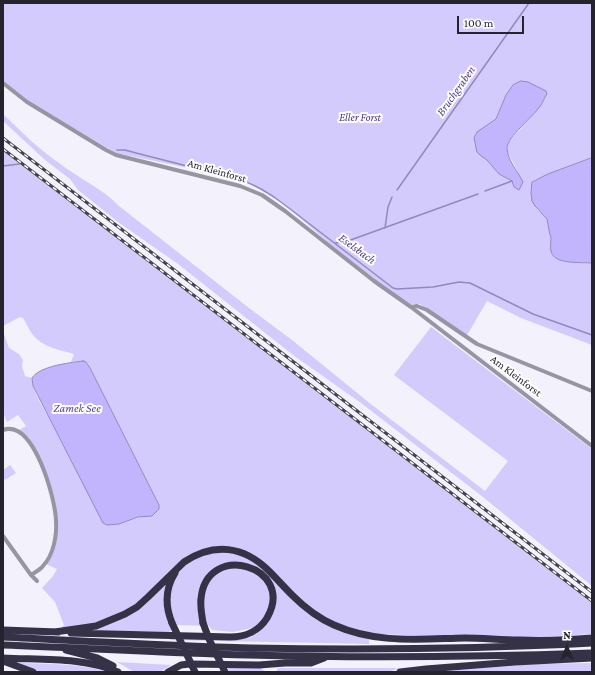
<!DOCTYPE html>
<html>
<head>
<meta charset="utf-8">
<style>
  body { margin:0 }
  #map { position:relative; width:595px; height:675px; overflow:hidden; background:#f2f1fc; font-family:"Crimson Pro",serif }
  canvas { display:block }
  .frame { position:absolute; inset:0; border:4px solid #25232d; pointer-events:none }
  .north { position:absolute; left:547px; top:627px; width:40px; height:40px; -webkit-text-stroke:3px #fff; paint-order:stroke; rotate:0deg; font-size:11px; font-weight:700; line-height:16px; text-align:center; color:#25232d }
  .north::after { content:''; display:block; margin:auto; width:14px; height:18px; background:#25232d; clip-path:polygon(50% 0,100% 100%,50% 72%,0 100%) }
  .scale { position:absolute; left:457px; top:16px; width:67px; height:18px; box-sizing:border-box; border:2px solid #25232d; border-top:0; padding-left:5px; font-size:12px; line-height:14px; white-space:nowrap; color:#25232d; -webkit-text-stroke:3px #fff; paint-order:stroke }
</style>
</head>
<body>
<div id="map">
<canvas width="595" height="675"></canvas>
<div class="frame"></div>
<div class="north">N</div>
<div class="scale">100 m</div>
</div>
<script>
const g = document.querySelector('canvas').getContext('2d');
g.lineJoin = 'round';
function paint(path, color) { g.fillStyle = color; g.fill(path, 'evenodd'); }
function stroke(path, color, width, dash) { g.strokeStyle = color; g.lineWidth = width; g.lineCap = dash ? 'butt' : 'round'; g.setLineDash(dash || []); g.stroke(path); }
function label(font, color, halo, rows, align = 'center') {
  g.font = font + ' "Crimson Pro",serif'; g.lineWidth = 4; g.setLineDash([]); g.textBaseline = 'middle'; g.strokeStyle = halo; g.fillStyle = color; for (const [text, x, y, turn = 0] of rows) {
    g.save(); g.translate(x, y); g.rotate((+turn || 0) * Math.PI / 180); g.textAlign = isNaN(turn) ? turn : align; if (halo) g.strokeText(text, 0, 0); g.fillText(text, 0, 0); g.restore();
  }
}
const green = new Path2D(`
  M3 3H592V158L574 164 568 168 534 180C529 188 531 200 536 208 539 212 545 215 547 219 550 224 549 230 550 235H551C551 240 550 247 551 251 552 265 582 262 592 263V345L521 318 487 301 466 337 420 304H409L375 280 331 245 281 201 266 193 252 183 236 178 116 153 22 98 3 82ZM513 85 547 94 541 105 508 143 507 151 518 172 512 181C491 173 484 153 475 134L496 119 506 95Z
  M3 114C21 131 38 149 59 163 78 178 102 188 119 206L249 308 292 340 372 405 485 491 508 461 394 375 431 327 592 449V586L483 497 361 403 293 355 178 264 118 222 78 190 70 179 45 160 3 121Z
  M3 151 592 603V634L520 638 369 634V644L170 640V638L237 640 252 637V628L233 632 212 630 209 626 178 625 169 632 90 630 61 628 64 625 55 602 42 588 53 576 57 569 46 564 57 533 47 477 26 438 19 430 26 426 18 415 7 422 3 413V331L9 348 19 354 23 360 22 366 25 376 32 378C31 389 44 409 50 420 68 455 87 490 107 525L119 524 144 516H152L159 505 88 364 84 361 71 362 74 354C60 350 42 347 33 335 29 330 26 323 23 318L20 317 3 326Z
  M10 465 16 473 5 480 3 477V470Z
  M117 662 171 665 160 672H134Z
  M18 663C48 664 78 663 107 672H39Z
  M592 663V672H433L535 664Z
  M228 667 261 668 265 672H229Z
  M278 668H398L390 672H276Z`);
const water = new Path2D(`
  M521 81 528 82 546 91 547 94C544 98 543 102 541 105 534 116 507 137 507 148 507 159 518 172 523 182L519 190 514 187 512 181 499 174 487 160 480 155 477 152 474 138 477 132 496 119 506 95 513 85Z
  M592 158V263C582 262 553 265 551 251 550 248 551 240 551 236L550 235 547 219 535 206 532 201 531 193 532 182 548 174Z
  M83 361 86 362 90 368 159 505V509L152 516 138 517 119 524 107 525 103 523 33 386 32 378C40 366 68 363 83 361Z`);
const stream = new Path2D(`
  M117 150H125L136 153 242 180C257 186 269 193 281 202L393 288 397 289 433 287 459 282 470 283 533 314 592 335
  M3 166 19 164
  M397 190 529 3
  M485 191 512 181
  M385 228 388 207 392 197
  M335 243 345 242 478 194`);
const minor = new Path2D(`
  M3 83 27 102 106 150 116 155 240 186 262 195 285 211 374 281 411 307 592 446
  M411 307 417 306 427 310 477 344 592 391
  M3 430C34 419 55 498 56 520 57 535 54 554 43 566 40 570 35 572 31 575
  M3 536 31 575 37 581`);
const motorway = new Path2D(`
  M172 623C165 606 165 589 175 573
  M3 630 58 632
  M55 632 96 626 125 614 137 607 148 597 184 562C214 542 244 546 269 571 277 579 284 587 292 595 304 607 318 618 334 625 377 644 419 639 465 638 483 638 501 640 519 640 544 641 568 640 592 638
  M71 633 230 637C245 637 259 631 267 618 297 566 206 540 201 599 200 607 202 615 203 623
  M3 637C86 641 168 646 251 648 364 650 478 649 592 643
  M3 645C85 648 166 653 248 655 362 658 477 657 592 653
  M66 650 97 658 113 666
  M3 658C41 660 83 657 118 672
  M3 661 33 672
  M168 672 181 665 189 664 259 665 285 663H311L324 658
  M400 672 426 669 515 662 592 658`);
const rail = new Path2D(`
  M3 138 592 592
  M3 149 592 601`);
const motorwayBridge = new Path2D(`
  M172 623 195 672
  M203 623 209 639 225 672`);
const parkNames = [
  ["Eller Forst",360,118]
];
const streetNames = [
  ["Am Kleinforst",217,171,16],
  ["Am Kleinforst",516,376,37]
];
const waterNames = [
  ["Bruchgraben",456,91,-55],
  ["Eselsbach",357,249,36],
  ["Zamek See",77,408]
];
paint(green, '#d4cbfd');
paint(water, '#c3b4fe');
stroke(water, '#9488bf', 1);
stroke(stream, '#9488bf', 1.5);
stroke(minor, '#9795a1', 4);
stroke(motorway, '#353147', 7);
stroke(rail, '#44424c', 3);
stroke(rail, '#fff', 1.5, [4.5]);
stroke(motorwayBridge, '#353147', 7);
label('italic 11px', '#4a3084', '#fff', parkNames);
label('11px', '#25232d', '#fff', streetNames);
label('italic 12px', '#584095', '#fff', waterNames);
</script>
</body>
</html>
